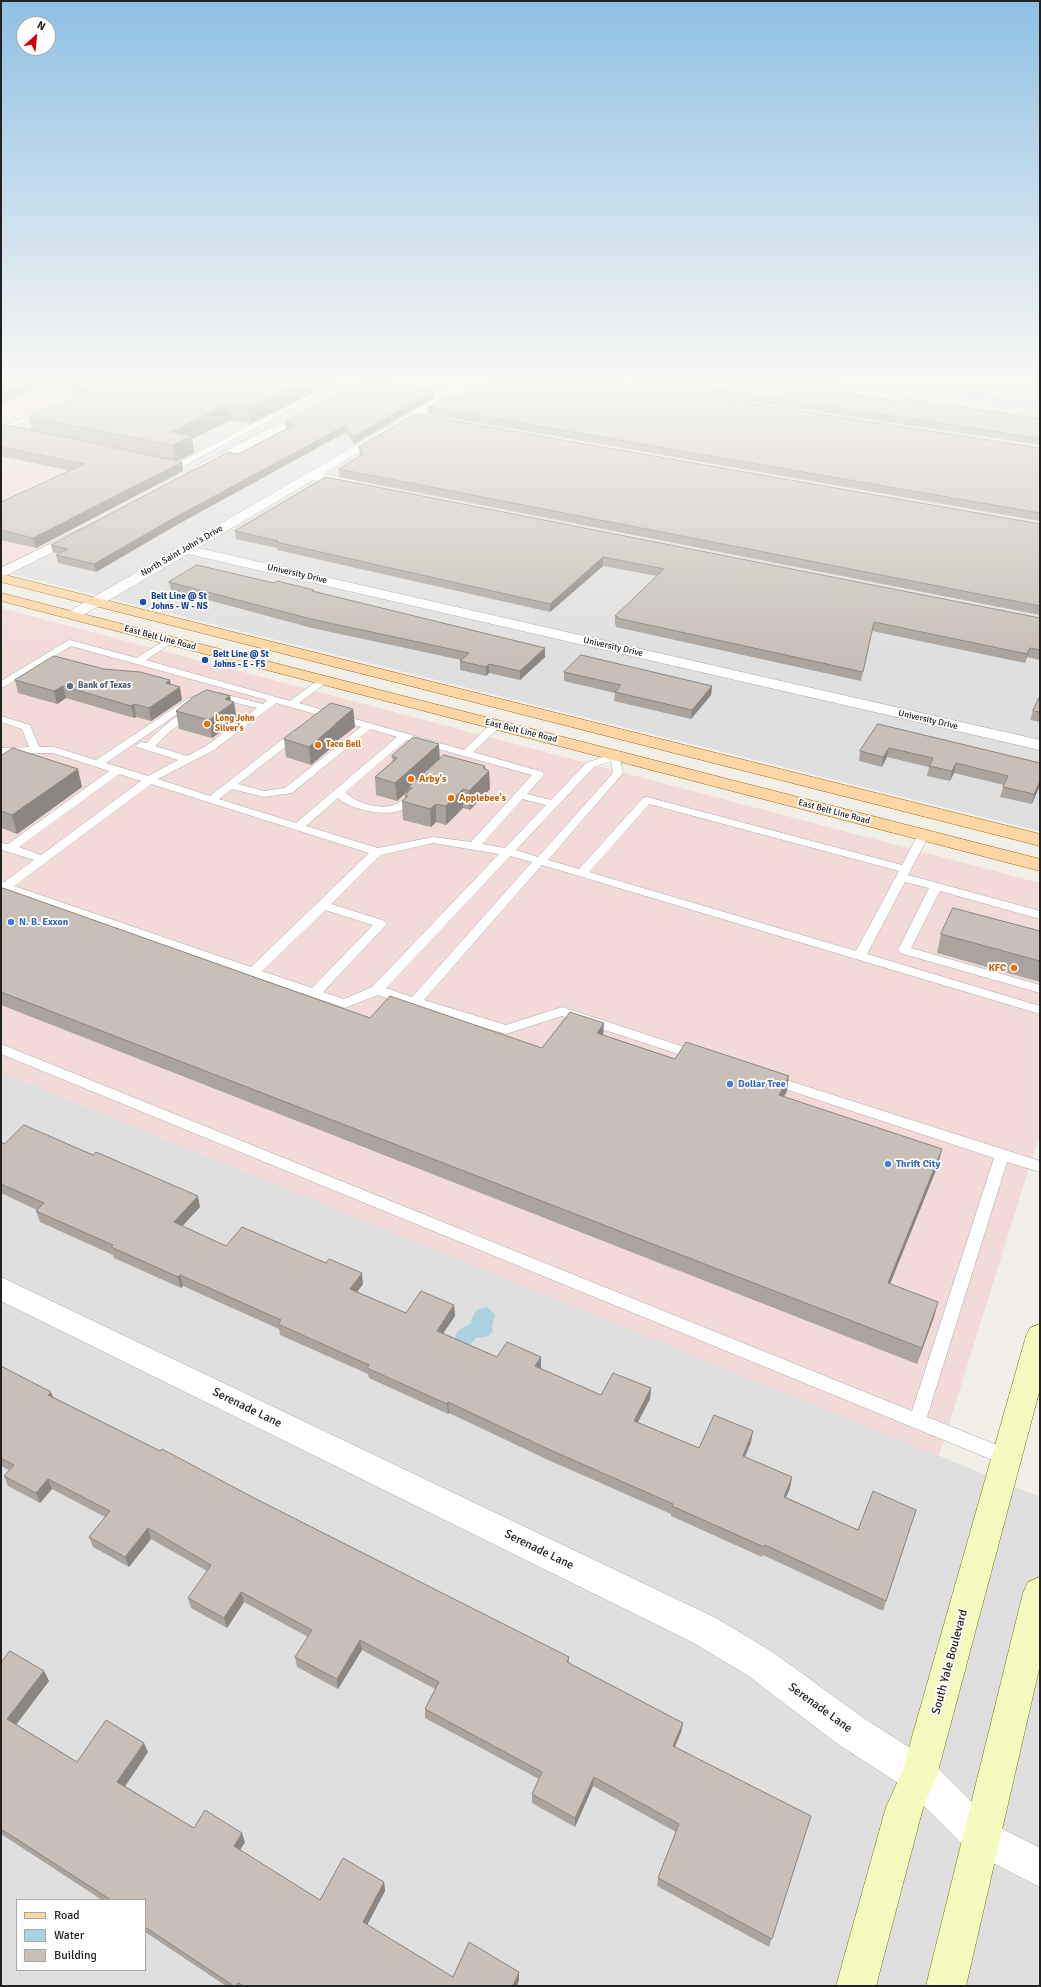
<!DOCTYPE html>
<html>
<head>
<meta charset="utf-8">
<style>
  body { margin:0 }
  #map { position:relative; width:1041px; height:1987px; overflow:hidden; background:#f2efe9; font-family:Signika,sans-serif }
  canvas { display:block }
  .frame { position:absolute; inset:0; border:2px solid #222; pointer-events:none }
  .legend { position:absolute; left:16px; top:1899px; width:130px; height:72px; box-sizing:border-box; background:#fff; border:1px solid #a7a7a7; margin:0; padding:5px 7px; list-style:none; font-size:12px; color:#222 }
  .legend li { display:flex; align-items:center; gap:8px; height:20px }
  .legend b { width:20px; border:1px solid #a7a7a7 }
  .north { position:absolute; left:16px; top:16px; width:40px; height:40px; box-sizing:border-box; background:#fff; border:1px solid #a7a7a7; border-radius:50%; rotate:27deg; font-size:11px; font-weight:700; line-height:16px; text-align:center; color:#222 }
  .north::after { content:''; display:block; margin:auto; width:14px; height:18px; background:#d40000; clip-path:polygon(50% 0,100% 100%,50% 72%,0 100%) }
</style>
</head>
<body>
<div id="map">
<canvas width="1041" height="1987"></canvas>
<div class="frame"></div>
<ul class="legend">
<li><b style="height:5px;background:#fcd6a4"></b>Road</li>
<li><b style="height:11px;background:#aad3df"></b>Water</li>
<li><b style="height:11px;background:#c7bfb8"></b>Building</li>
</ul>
<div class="north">N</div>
</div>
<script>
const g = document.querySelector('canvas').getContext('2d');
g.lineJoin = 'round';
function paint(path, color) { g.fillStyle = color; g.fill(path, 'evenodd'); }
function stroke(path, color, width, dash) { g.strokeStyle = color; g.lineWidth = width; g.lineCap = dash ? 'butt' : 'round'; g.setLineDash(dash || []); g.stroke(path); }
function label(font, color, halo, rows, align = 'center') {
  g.font = font + ' Signika,sans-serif'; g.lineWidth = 3.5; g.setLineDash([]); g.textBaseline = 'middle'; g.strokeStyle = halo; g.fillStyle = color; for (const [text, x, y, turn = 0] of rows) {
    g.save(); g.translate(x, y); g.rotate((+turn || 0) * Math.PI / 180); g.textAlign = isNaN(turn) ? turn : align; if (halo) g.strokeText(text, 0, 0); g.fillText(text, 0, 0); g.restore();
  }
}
const residential = new Path2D(`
  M68 378H343L441 394 469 378H1040V831L1 571V569L146 493 1 461V422L95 383Z
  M1 1072 1040 1497V1986H1ZM17 1900H145V1970H17Z`);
const commercial = new Path2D(`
  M1 378 96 383 1 422Z
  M1 461 146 493 4 567H1Z
  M1 608 1040 883V1133L939 1456 1 1072Z`);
const park = new Path2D(`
  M343 378H469L441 394Z`);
const water = new Path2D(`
  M828 378H869L1040 402V409Z
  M487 1307 495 1315 492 1326 493 1331 489 1336 476 1338 469 1346 455 1342C456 1327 460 1331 471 1323 473 1313 476 1309 487 1307Z`);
const lane = new Path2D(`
  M45 378 66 379 67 387 1 415V411L61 386V381Z
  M361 378H374L344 384 329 389 179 468 172 466 325 387 341 381Z
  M757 378H770L790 382 787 384Z
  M947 378H961L1040 388V392L950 380Z
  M810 383 916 399 919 401 916 403 808 386 807 385Z
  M43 410 48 411 1 431V427Z
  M170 637 175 640 173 642 146 660 290 701 321 678H327L329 680 327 682 299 703 464 750 492 723H500L501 725 500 727 473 752 543 772 544 774 543 776 527 794 551 800 586 763 611 754H619L623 773 548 860 579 869 643 798 647 797 902 865 919 833H927L929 835 908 875 1040 911V919L940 891 911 948 1040 985V993L900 953 898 950 929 888 905 882 867 954 1040 1006V1014L542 865 424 1000 506 1025 562 1007 703 1053 705 1056 703 1059H693L562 1016 506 1034 409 1006 378 995 345 1008 1 890V881L4 882 34 860 5 851 1 849V843L8 844 109 771 53 753 1 754V748L29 747 22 729 1 722V716L30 725 39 747H54L96 760 189 698H195L197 700 195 702 106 763 148 776 178 760 137 747 136 745 141 742 147 743C155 734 182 707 196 710L197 712 169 732 155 746 187 756 206 746 257 708 220 699 210 700 208 698 210 696 220 693 263 704 267 700 71 646 4 687 1 688V681L67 641 70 640 137 658ZM276 703 361 727 285 788 264 791 238 784 302 734 303 732 302 730H294L210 796 158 779 214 750ZM370 729 397 737 296 823 219 799 232 789 264 797 292 793ZM406 740 532 775 471 842 433 837 378 848 306 826 338 798C351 810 388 818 404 809 409 806 414 800 418 796L419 794 418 792H410C406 796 401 802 396 804 380 811 356 803 345 792ZM611 761 613 773 538 857 516 850 594 767ZM119 774 141 781 41 855 19 847ZM151 784 369 853 251 967 14 886ZM522 799 546 805 505 848 482 844ZM649 804 899 871 856 951 589 872ZM433 843 499 854 372 987 344 999 323 992 387 924 385 921 331 904 381 855ZM510 856 532 862 412 997 386 988ZM325 910 373 925 312 988 262 971Z
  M1 1044 912 1411 994 1158 767 1083 765 1080 767 1077 772 1075 777 1077 1040 1161V1172L1007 1162 927 1417 1012 1451 1015 1457 1012 1463 1006 1465 1000 1463 1 1054Z`);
const street = new Path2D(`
  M472 378H484L323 474 357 481 359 484 357 487 353 488 313 480 198 548 1040 740V750L188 554 78 618H68L65 615 68 612 439 397 400 390 399 388 400 386 404 385 448 392Z
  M311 408 315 409 317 411 315 413 208 470H200L198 467 200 464Z
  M78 530 83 531 85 534 83 537 1 578V568Z
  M1 1277 716 1618 771 1651 865 1719 932 1762 995 1825 1040 1848V1887L969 1851 906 1788 839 1745 747 1675 692 1642 1 1301Z`);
const secondary = new Path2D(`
  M1040 1324V1389L937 1775 923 1808 876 1986H836L886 1807 902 1772 1026 1336 1030 1328Z
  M1040 1577V1665L966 1986H926L1023 1593 1028 1582Z`);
const primary = new Path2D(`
  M1 574 1040 834V846L1 582Z
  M1 593 1040 859V871L1 601Z`);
const wall = new Path2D(`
  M1 378H335V381L250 424 231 420 192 439 194 453 178 461 182 462 183 471 36 548 1 540V502L70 471 1 456V424L32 431 29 417 88 392V391L78 395 61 391 59 385 50 389 40 387 1 403Z
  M596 378H744L768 381 773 378H842L833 386 828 385V390L897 401 1040 419V445Z
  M1021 378H1036L1035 379Z
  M463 396 1040 448V521L428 414V407Z
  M434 398 354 444 346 432 173 527 96 572 58 563 56 555 59 554 53 552 51 545 238 454 286 430 285 423Z
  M359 447 1040 524V615L339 477V469L361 456 360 455Z
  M326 477 1040 618V660L1027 657 1025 663 872 631 861 681 616 627V625H615V616L657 576 603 566 550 612 277 550V548L236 539 235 531Z
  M169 582 314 591 545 648V657L520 680 489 673 486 676 460 670V661L461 660 312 628 171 590Z
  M104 669 170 680V684L182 700 151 721 136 717 134 718 66 698 57 704 18 693 15 680Z
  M564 672 712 686 711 695 691 719 614 701 615 693 564 681Z
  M230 696 231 701 237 720 212 738 179 729 176 711Z
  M1040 696V722L1030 720 1033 711Z
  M353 709 355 727 338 740V742L311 765 286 757 284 739Z
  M878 724 1040 785 1032 804 1000 797 1004 785 954 773 950 781 927 776 929 767 887 757 882 767 859 761 860 751Z
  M1 756 82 787 17 834 1 828Z
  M392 756 440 758 489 771 490 789 470 810 463 808 446 825 436 822 431 827 403 820 402 801 405 798V795L409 790 397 801 376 795 375 777 393 761Z
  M1 890 370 1018 542 1048 603 1035 675 1059 787 1091 784 1096 938 1165 890 1284 934 1317 917 1364 1 1005Z
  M1040 931V982L937 953 941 934Z
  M1 1142 200 1207 182 1226 226 1246 363 1284 357 1292 406 1313 454 1305 455 1316 443 1333 497 1357 541 1368 540 1369 601 1395 651 1388 650 1399 638 1422 699 1448 751 1442 745 1457 792 1477 790 1488 786 1497 858 1530 916 1510 883 1611 763 1555 762 1557 671 1516V1514L546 1459 449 1413 448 1414 369 1378 368 1374 280 1335 279 1329 183 1286 181 1288 114 1258 113 1255 40 1222 36 1211 37 1210 1 1193Z
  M1 1366 53 1397 569 1657V1663L683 1723 681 1732 675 1747 811 1816 769 1947 657 1886 658 1878 676 1832 593 1786 575 1827 532 1803V1794L539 1779 425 1718V1709L435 1689 362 1650 338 1689 297 1667 295 1657 308 1637 244 1602 227 1628 191 1608 188 1598 207 1571 151 1539 129 1567 93 1547 89 1537 105 1517 52 1489 40 1503 8 1486 4 1476 9 1470 1 1466Z
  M1 1663 44 1671 49 1681 16 1724 77 1762 148 1752 125 1786 194 1828 245 1842 240 1850 320 1900 384 1882 385 1891 367 1925 453 1977 519 1980 517 1986H226L145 1932V1900H102L1 1834Z`);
const shadedWall = new Path2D(`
  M22 378H38L40 387 1 403V386Z
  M47 378H58L59 385 50 389Z
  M77 378H115L86 381 88 391 78 395 74 379Z
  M309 378H335V381L250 424 249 407Z
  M835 378H842L833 386V379Z
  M828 384V390H822Z
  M433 391 434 398 354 444 353 437Z
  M229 403 231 420 192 439 194 453 175 462 171 432Z
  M346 425V432L173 527 96 572 94 564 172 519Z
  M182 462 183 471 36 548 33 538Z
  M603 557V566L550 612V604Z
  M545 648V657L520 680V671Z
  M1030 648 1025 663 1027 654Z
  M489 664V673L486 676V667Z
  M170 680 172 692 180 687 182 700 151 721 149 708 166 683Z
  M63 686 66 698 57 704 54 691Z
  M712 686 711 695 691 719 692 710Z
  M230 696 231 704 234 702 237 720 212 738 209 720 225 699Z
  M134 704 136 717 134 718 131 706Z
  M353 709 355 727 338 740V742L311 765 309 747 335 724Z
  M439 744 440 762 409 787V790L397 801 395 783Z
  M889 748 887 757 882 767 883 757Z
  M956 763 954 773 950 781 952 771Z
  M485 766 486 775 489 771 490 789 470 810 469 791Z
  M78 769 82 787 17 834 12 815Z
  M1040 781V785L1032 804 1034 794Z
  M463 789V808L446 825V806Z
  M436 804V822L431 827 430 809Z
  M604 1023 603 1039 597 1033Z
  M789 1076 787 1091 777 1110 779 1095Z
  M942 1149 938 1165 884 1299 888 1283Z
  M198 1196 200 1207 176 1233 174 1222Z
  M362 1273 363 1284 351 1300 350 1289Z
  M180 1275 183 1286 181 1288 178 1277Z
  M938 1302 934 1317 917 1364 922 1348Z
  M454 1305 455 1316 438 1341 437 1331Z
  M541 1357V1368L535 1377V1366Z
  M651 1388 650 1399 633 1431 634 1421Z
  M51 1392 55 1402 48 1395Z
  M448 1402 449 1413 448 1414 447 1404Z
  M753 1431 751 1442 741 1466 743 1456Z
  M792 1477 790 1488 782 1507 784 1497Z
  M48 1479 52 1489 40 1503 36 1493Z
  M148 1528 151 1539 129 1567 125 1557Z
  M241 1592 244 1602 227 1628 224 1618Z
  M360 1640 362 1650 338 1689 337 1679Z
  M44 1671 49 1681 13 1729 7 1719Z
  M683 1723 681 1732 671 1756 673 1746Z
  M144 1743 148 1752 122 1791 117 1782Z
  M594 1777 593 1786 575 1827V1818Z
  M242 1833 245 1842 237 1855 234 1846Z
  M384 1882 385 1891 364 1931 363 1922Z
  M519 1972V1980L517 1986H513Z`);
const building = new Path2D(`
  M1 378H22L1 386Z
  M94 378H309L249 407 229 403 171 432 191 436 172 445 29 417 104 386 86 381Z
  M494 378H583L1040 448V513L428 407 450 394 463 396Z
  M641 378H744L768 381 773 378H789L828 384 822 390 897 401 900 398 1040 419V438Z
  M824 378H835L833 379Z
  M367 380 433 391 353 437 346 425 172 519 94 564 56 555 68 549 51 545 228 452 238 454 295 425 285 423Z
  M415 414 1040 524V606L339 469 363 454 359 447Z
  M1 424 182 462 33 538 1 530V502L84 464 1 447Z
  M326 477 1040 618V650L1030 648 1027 654 874 622 863 672 617 618 618 617 615 616 664 569 603 557 550 604 276 542 278 541 235 531Z
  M197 565 274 583 277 581 314 590 312 591 545 648 520 671 489 664 486 667 460 661 469 653 311 619 169 582Z
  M581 655 712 686 692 710 615 692 621 685 564 672Z
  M54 656 104 669 140 672 170 680 166 683 180 687 149 708 134 704 131 706 63 686 54 691 15 680Z
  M207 690 230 696 225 699 234 702 209 720 176 711 193 697Z
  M1040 696V712L1033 711Z
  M331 703 353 709 335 724H336L309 747 284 739Z
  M878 724 1040 763V781L1034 794 1003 787 1008 776 956 763 952 771 929 766 933 758 889 748 883 757 860 751Z
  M414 737 439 744 395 783 375 777 397 758 392 756Z
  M13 748 78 769 12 815 1 811V756Z
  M444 755 485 766 483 768 489 771 469 791 463 789 446 806 436 804 430 809 402 801 408 796 405 795 412 788 409 787Z
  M3 888 370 1018 390 996 542 1048 570 1012 604 1023 597 1033 675 1059 686 1042 789 1076 779 1095 942 1149 888 1283 938 1302 922 1348 1 992V890Z
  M953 908 1040 931V961L941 934Z
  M24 1125 93 1155 96 1152 198 1196 174 1222 226 1246 242 1227 326 1263 329 1259 362 1273 350 1289 406 1313 421 1291 454 1305 437 1331 497 1357 507 1342 541 1357 535 1366 601 1395 613 1373 651 1388 634 1421 699 1448 714 1415 753 1431 743 1456 792 1477 784 1497 858 1530 873 1491 916 1510 886 1601 765 1545 764 1547 672 1506 673 1504 546 1448 448 1402 447 1404 367 1368 369 1365 278 1324 281 1320 180 1275 178 1277 111 1247 113 1245 36 1211 44 1203 1 1184V1142L4 1144Z
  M1 1366 51 1392 48 1395 160 1451 162 1449 258 1500 569 1657 567 1662 683 1723 673 1746 811 1816 772 1939 658 1878 679 1824 594 1777 575 1818 532 1794 542 1772 425 1709 439 1682 360 1640 337 1679 295 1657 312 1630 241 1592 224 1618 188 1598 211 1565 148 1528 125 1557 89 1537 110 1511 48 1479 36 1493 4 1476 14 1465 1 1458Z
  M10 1651 44 1671 7 1719 77 1762 106 1720 144 1743 117 1782 194 1828 205 1810 242 1833 234 1846 320 1900 343 1858 384 1882 363 1922 453 1977 469 1942 519 1972 513 1986H243L238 1983 236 1986H234L145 1927V1900H111L1 1829V1663Z`);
const markers = [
  [143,602,4,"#1a4fb4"],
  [205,660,4,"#1a4fb4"],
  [70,686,4,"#5c6f8a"],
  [207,724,4,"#e8710a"],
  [318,745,4,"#e8710a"],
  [411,779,4,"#e8710a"],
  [451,798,4,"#e8710a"],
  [11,922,4,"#3f7fe0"],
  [1014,968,4,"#e8710a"],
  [730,1084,4,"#3f7fe0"],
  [888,1164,4,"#3f7fe0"]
];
const farStreetnames = [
  ["North Saint John's Drive",182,551,-30],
  ["University Drive",297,574,13],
  ["East Belt Line Road",160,638,15],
  ["University Drive",613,647,13],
  ["University Drive",928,720,13],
  ["East Belt Line Road",521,731,14],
  ["East Belt Line Road",834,812,15]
];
const farTransitnames = [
  ["Belt Line @ St",151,597],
  ["Johns - W - NS",151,607],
  ["Belt Line @ St",213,655],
  ["Johns - E - FS",213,665]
];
const farServicenames = [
  ["Bank of Texas",78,686]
];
const farFoodnames = [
  ["Long John",215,719],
  ["Silver's",215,729],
  ["Taco Bell",326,745]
];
const foodNames = [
  ["Arby's",419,779],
  ["Applebee's",459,798],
  ["KFC",1006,968,"right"]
];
const shopNames = [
  ["N. B. Exxon",19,922],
  ["Dollar Tree",738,1084],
  ["Thrift City",896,1164]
];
const nearStreetnames = [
  ["Serenade Lane",247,1408,26],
  ["Serenade Lane",539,1550,26],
  ["South Yale Boulevard",950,1662,-75],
  ["Serenade Lane",820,1708,36]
];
paint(residential, '#e0dfdf');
paint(commercial, '#f2dad9');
paint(park, '#c8facc');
paint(water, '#aad3df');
stroke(lane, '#a9a9a9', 1);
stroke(street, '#a9a9a9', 1);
stroke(secondary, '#707d05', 1);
stroke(primary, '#a06b00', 1);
paint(lane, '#fff');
paint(street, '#fff');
paint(secondary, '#f7fabf');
paint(primary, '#fcd6a4');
paint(wall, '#aba49e');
paint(shadedWall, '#8b8681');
paint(building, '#c7bfb8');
stroke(building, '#8b8681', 1);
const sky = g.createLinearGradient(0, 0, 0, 656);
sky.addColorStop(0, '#8fc0e4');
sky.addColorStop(0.58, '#f9f8f5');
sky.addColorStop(1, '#f9f8f500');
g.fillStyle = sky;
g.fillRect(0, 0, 1041, 656);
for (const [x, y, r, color] of markers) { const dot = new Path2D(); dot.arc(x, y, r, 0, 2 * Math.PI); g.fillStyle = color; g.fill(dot); stroke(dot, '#fff', 1.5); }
label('9px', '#222', '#fff', farStreetnames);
label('bold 9px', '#164399', '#fff', farTransitnames, 'left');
label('bold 9px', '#4e5e75', '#fff', farServicenames, 'left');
label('bold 9px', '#c56008', '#fff', farFoodnames, 'left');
label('bold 10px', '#c56008', '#fff', foodNames, 'left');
label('bold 10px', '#366cbe', '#fff', shopNames, 'left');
label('12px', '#222', '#fff', nearStreetnames);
</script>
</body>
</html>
